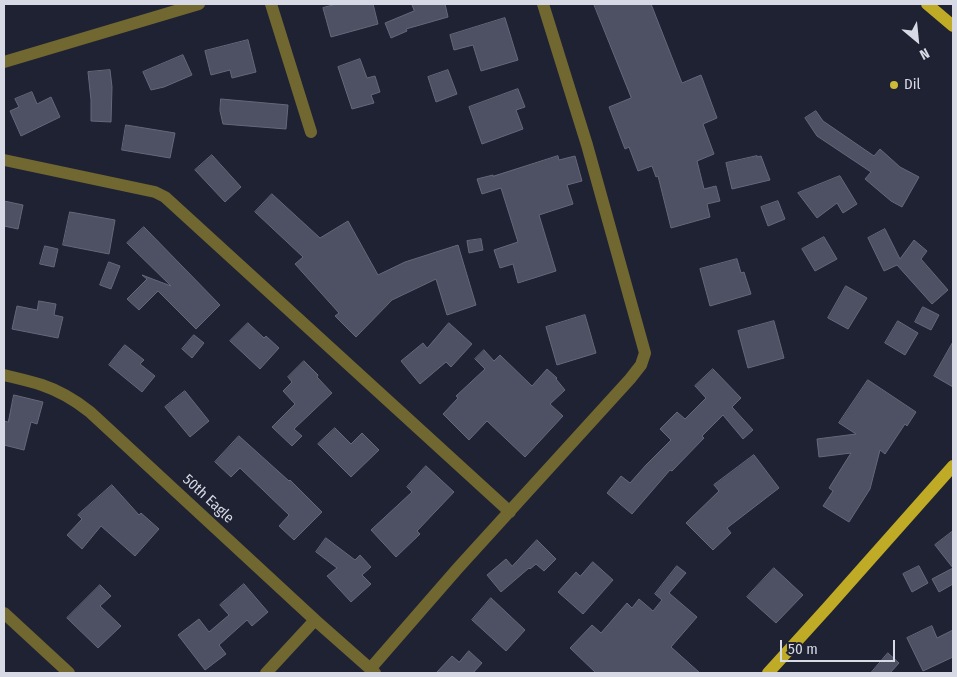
<!DOCTYPE html>
<html>
<head>
<meta charset="utf-8">
<style>
  body { margin:0 }
  #map { position:relative; width:957px; height:677px; overflow:hidden; background:#1f2232; font-family:"Fira Sans Condensed",sans-serif }
  canvas { display:block }
  .frame { position:absolute; inset:0; border:5px solid #d7dae5; pointer-events:none }
  .north { position:absolute; left:892px; top:15px; width:50px; height:50px; -webkit-text-stroke:4px #1f2232; paint-order:stroke; rotate:152deg; font-size:14px; font-weight:700; line-height:20px; text-align:center; color:#d7dae5 }
  .north::after { content:''; display:block; margin:auto; width:18px; height:22px; background:#d7dae5; clip-path:polygon(50% 0,100% 100%,50% 72%,0 100%) }
  .scale { position:absolute; left:780px; top:640px; width:115px; height:22px; box-sizing:border-box; border:2px solid #d7dae5; border-top:0; padding-left:6px; font-size:15px; line-height:18px; white-space:nowrap; color:#d7dae5; -webkit-text-stroke:4px #1f2232; paint-order:stroke }
</style>
</head>
<body>
<div id="map">
<canvas width="957" height="677"></canvas>
<div class="frame"></div>
<div class="north">N</div>
<div class="scale">50 m</div>
</div>
<script>
const g = document.querySelector('canvas').getContext('2d');
g.lineJoin = 'round';
function paint(path, color) { g.fillStyle = color; g.fill(path, 'evenodd'); }
function stroke(path, color, width, dash) { g.strokeStyle = color; g.lineWidth = width; g.lineCap = dash ? 'butt' : 'round'; g.setLineDash(dash || []); g.stroke(path); }
function label(font, color, halo, rows, align = 'center') {
  g.font = font + ' "Fira Sans Condensed",sans-serif'; g.lineWidth = 4; g.setLineDash([]); g.textBaseline = 'middle'; g.strokeStyle = halo; g.fillStyle = color; for (const [text, x, y, turn = 0] of rows) {
    g.save(); g.translate(x, y); g.rotate((+turn || 0) * Math.PI / 180); g.textAlign = isNaN(turn) ? turn : align; if (halo) g.strokeText(text, 0, 0); g.fillText(text, 0, 0); g.restore();
  }
}
const building = new Path2D(`
  M337 4H373L378 24 331 37 323 8Z
  M412 4H445L448 17 406 29 407 31 391 38 385 23 414 11Z
  M594 4H651L682 83 701 75 717 118 703 124 714 154 697 161 704 189 716 186 720 201 707 204 710 217 671 228 658 176 656 177 652 166 638 171 629 147 625 149 609 107 631 98Z
  M505 18 518 60 481 71 473 45 454 50 450 35Z
  M248 40 256 72 232 78 230 70 211 75 205 51Z
  M183 55 192 75 164 87 151 90 143 72Z
  M360 59 367 78 375 76 380 92 371 95 374 103 352 109 338 67Z
  M110 70 112 87 111 122 91 121V100L88 72Z
  M448 70 457 94 436 102 428 77Z
  M518 89 525 107 516 110 523 129 482 144 469 107Z
  M32 92 37 104 51 97 60 117 21 136 10 111 19 107 15 99Z
  M221 99 288 105 286 129 223 124 220 111Z
  M816 111 823 121 874 156 880 149 900 167 919 177 902 207 891 201 865 179 871 172 817 136 805 118Z
  M126 125 175 133 170 158 122 150Z
  M212 155 241 187 225 202 195 170Z
  M558 156 559 160 575 156 582 181 567 185 573 204 539 215 556 271 518 283 513 264 500 268 494 250 518 242 501 188 482 194 477 179 493 175V176Z
  M757 156V157L761 156 770 180 732 189 726 163Z
  M840 176 857 204 843 213 837 203 817 218 798 193Z
  M272 194 320 238 348 221 378 275 405 262 458 245 476 305 447 315 436 279 392 300 356 337 335 316 339 313 295 264 303 257 255 212Z
  M4 201 23 205 18 229 4 226Z
  M778 201 785 219 768 226 761 207Z
  M70 212 115 220 109 254 63 245Z
  M144 227 220 305 196 329 158 291 139 310 127 299 147 279 142 275 171 286 127 243Z
  M885 229 900 259 914 240 927 251 921 259 948 290 932 304 897 265 884 271 868 238Z
  M824 237 837 259 815 271 802 249Z
  M481 239 483 250 469 253 467 241Z
  M45 246 58 249 54 267 40 264Z
  M737 259 741 273 744 272 751 294 710 306 700 269Z
  M109 262 120 266 111 289 100 285Z
  M846 286 867 298 848 329 828 318Z
  M39 301 56 304 54 315 63 317 58 338 12 329 17 306 37 310Z
  M923 307 939 315 931 330 915 322Z
  M585 315 596 353 557 365 546 327Z
  M774 321 784 358 748 368 738 331Z
  M898 321 918 333 905 355 885 343Z
  M248 323 264 338 266 336 279 348 260 369 230 341Z
  M449 323 472 344 451 367 446 362 420 384 401 361 423 343 427 348Z
  M194 335 204 343 192 358 182 349Z
  M953 342V387L934 376Z
  M125 345 144 360 140 364 155 376 142 392 109 365Z
  M484 350 494 361 500 355 532 386 547 369 557 378 556 379 565 390 550 404 563 416 525 457 487 421 469 440 443 414 458 398 456 396 485 369 475 359Z
  M304 361 318 375 317 377 332 393 294 429 302 436 292 446 272 427 295 404 283 391 292 382 288 377Z
  M713 369 741 398 732 407 753 430 743 439 723 415 702 436 704 438 672 471 670 470 632 514 607 493 621 476 630 483 646 465 671 440 660 429 677 412 685 419 706 398 695 386Z
  M868 380 916 412 907 426 905 424 885 454 880 450 870 489 849 522 823 506 833 491 829 488 851 453 819 457 817 439 856 434 839 423Z
  M185 391 209 421 190 437 165 407Z
  M14 395 43 402 37 424 31 422 24 450 4 445V421L8 422Z
  M335 428 351 444 362 433 379 450 351 477 318 444Z
  M239 436 289 481 290 480 322 512 294 540 279 526 289 515 240 468 231 477 215 462Z
  M754 455 779 488 727 528 731 533 713 550 686 523 719 491 714 485Z
  M426 466 454 492 417 531 420 534 396 557 371 530 412 492 407 487Z
  M112 485 139 515 141 513 159 529 135 556 101 526 82 549 67 535 82 519 78 515Z
  M953 531V584L939 592 932 579 953 568 935 545Z
  M326 538 355 560 360 555 371 567 362 575 371 584 351 602 327 576 337 568 316 552Z
  M537 540 556 559 544 571 536 564 530 569 529 568 501 592 487 575 506 559 512 566Z
  M593 562 613 580 583 614 558 592 576 572 580 576Z
  M677 566 686 573 669 593 697 617 671 647 700 673H596L570 648 592 625 601 633 627 603 632 608 639 599 653 611 662 600 655 594Z
  M919 566 928 583 912 592 903 574Z
  M774 568 803 595 776 623 747 597Z
  M244 584 268 612 252 626 247 620 219 645 226 654 205 670 178 635 199 619 209 632 229 615 220 605Z
  M100 585 111 596 100 606 121 626 98 648 67 618Z
  M491 598 525 630 506 651 472 620Z
  M932 626 937 638 953 630V657L923 671 907 638Z
  M469 651 482 663 473 673H436L452 656 459 662Z
  M888 653 899 663 890 673H871Z`);
const minor = new Path2D(`
  M271 4 311 132
  M4 62 199 4
  M4 160 155 192 165 197 510 512
  M4 375C16 378 30 381 42 385 60 391 75 400 90 412L315 620 375 673
  M4 613 69 673
  M370 669 458 568 630 379 641 365 645 353 587 145 543 4
  M266 673 315 620`);
const major = new Path2D(`
  M927 4 953 26
  M768 673 827 608 953 466`);
const markers = [
  [894,85,5,"#ceb837"]
];
const poiNames = [
  ["Dil",904,85]
];
const streetNames = [
  ["50th Eagle",208,499,43]
];
paint(building, '#4d5163');
stroke(building, '#64687b', 1);
stroke(minor, '#716731', 12);
stroke(major, '#c0ab26', 12);
for (const [x, y, r, color] of markers) { const dot = new Path2D(); dot.arc(x, y, r, 0, 2 * Math.PI); g.fillStyle = color; g.fill(dot); stroke(dot, '#1f2232', 2); }
label('15px', '#d7dae5', '#1f2232', poiNames, 'left');
label('15px', '#d7dae5', '#1f2232', streetNames);
</script>
</body>
</html>
